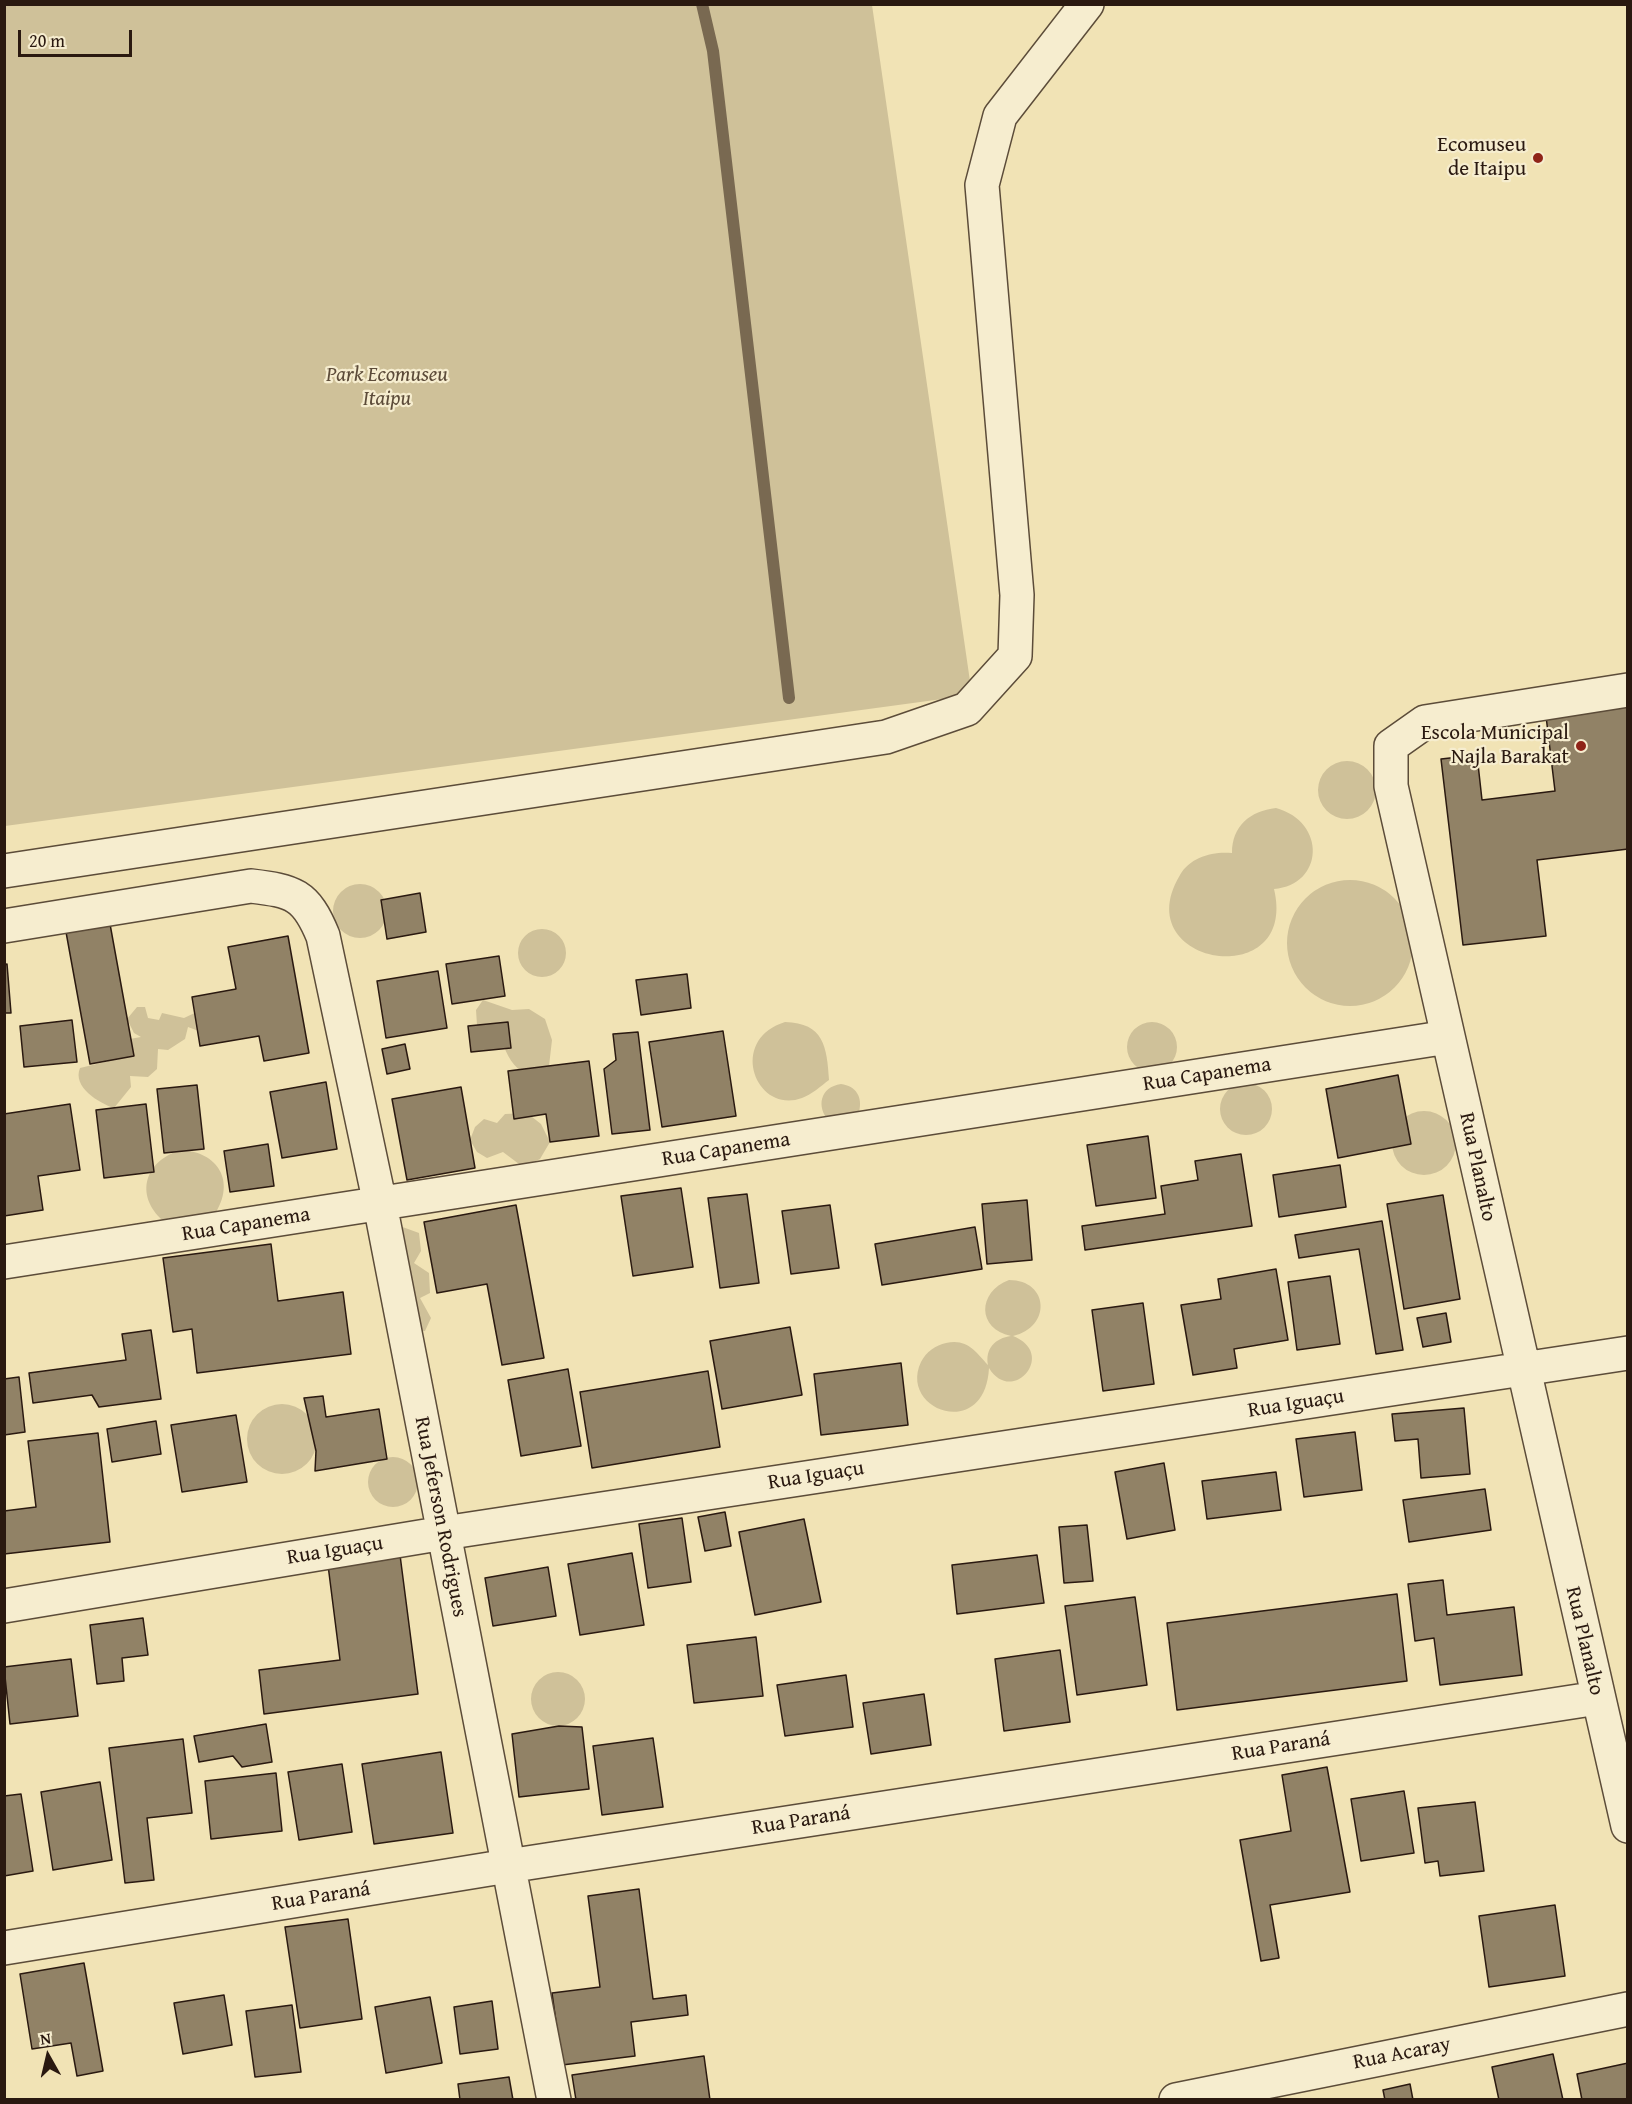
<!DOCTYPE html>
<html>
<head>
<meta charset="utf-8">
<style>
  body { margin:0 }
  #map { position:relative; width:1632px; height:2104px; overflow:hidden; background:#f1e3b5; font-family:"Gentium Book Plus",serif }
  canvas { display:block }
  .frame { position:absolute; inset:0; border:6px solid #2a1910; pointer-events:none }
  .north { position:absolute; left:18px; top:2026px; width:60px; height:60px; -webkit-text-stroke:4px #f6edcf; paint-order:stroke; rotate:352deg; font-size:16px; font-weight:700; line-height:24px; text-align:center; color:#2a1910 }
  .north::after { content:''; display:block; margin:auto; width:21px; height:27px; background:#2a1910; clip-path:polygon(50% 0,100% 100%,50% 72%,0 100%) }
  .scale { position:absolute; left:18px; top:30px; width:114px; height:27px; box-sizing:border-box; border:3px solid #2a1910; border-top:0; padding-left:8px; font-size:18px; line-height:21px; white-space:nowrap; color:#2a1910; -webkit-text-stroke:4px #f6edcf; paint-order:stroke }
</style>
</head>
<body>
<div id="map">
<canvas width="1632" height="2104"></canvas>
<div class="frame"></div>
<div class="north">N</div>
<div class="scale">20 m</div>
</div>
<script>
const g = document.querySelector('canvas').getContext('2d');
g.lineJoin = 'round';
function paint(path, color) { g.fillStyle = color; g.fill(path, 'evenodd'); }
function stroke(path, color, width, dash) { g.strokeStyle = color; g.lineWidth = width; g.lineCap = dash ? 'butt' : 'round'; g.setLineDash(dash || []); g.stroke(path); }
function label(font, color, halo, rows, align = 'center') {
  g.font = font + ' "Gentium Book Plus",serif'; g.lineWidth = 4.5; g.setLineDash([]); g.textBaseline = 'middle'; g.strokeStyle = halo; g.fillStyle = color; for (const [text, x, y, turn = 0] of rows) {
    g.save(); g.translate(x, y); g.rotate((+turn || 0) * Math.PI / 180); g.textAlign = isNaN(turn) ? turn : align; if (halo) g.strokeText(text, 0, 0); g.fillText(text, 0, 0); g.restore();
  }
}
const green = new Path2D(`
  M4 5H872L972 695 5 826Z
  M1318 790a29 29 0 1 1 58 0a29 29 0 1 1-58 0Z
  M1276 808C1327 822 1324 885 1274 889 1299 994 1125 966 1180 875 1190 857 1213 851 1232 853 1232 826 1250 811 1276 808Z
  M1287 943a63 63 0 1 1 126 0a63 63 0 1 1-126 0Z
  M333 911a27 27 0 1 1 54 0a27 27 0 1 1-54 0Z
  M518 953a24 24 0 1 1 48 0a24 24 0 1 1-48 0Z
  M483 1000 512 1010 529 1009 545 1019 552 1040 549 1066 527 1076C513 1066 507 1057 502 1040L477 1025 476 1010Z
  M137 1007H145L148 1018 159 1020 162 1013 184 1018 201 1010 204 1033 188 1027 185 1039 168 1050 158 1049 157 1069 148 1077 130 1076 131 1087 114 1108C99 1103 72 1087 80 1068L109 1061 124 1040 141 1037 134 1033 127 1019Z
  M1127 1047a25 25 0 1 1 50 0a25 25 0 1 1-50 0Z
  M785 1022C824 1023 827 1047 829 1080 821 1086 811 1095 802 1098 756 1115 727 1040 785 1022Z
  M1220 1109a26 26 0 1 1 52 0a26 26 0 1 1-52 0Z
  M841 1084C856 1086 863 1097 859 1112L829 1121C816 1107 820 1087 841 1084Z
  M1392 1143a32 32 0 1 1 64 0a32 32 0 1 1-64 0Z
  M527 1113 541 1124 550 1142 540 1159 523 1167 503 1152 487 1158 477 1152 470 1140 475 1127 484 1119 497 1123 505 1114Z
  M181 1150C218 1152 236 1181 215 1214L166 1223C134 1198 143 1161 181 1150Z
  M397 1225 419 1233 421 1251 414 1263 429 1273 430 1293 420 1298 431 1318 425 1331 408 1333Z
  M1009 1280C1049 1280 1052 1327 1013 1336 1058 1354 1012 1406 989 1368 985 1442 898 1410 921 1362 926 1352 936 1345 946 1343 967 1338 976 1352 988 1365 985 1349 995 1338 1011 1336 977 1329 977 1292 1009 1280Z
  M247 1439a35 35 0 1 1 70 0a35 35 0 1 1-70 0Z
  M368 1482a25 25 0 1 1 50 0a25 25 0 1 1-50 0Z
  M531 1699a27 27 0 1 1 54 0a27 27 0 1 1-54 0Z`);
const stream = new Path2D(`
  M702 4 713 51 789 698`);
const building = new Path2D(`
  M1628 706V849L1537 860 1546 936 1463 945 1441 759 1477 755 1482 800 1555 791 1546 716Z
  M420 893 426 932 387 939 381 900Z
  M110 924 134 1056 90 1064 66 932Z
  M288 936 309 1053 264 1061 259 1036 200 1046 192 997 236 989 228 947Z
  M499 956 505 996 452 1004 446 964Z
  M7 964 11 1013H4V965Z
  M438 971 447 1028 386 1038 377 981Z
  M687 974 691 1008 641 1015 636 980Z
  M72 1020 77 1062 24 1067 20 1026Z
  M508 1022 511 1048 471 1052 468 1026Z
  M723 1031 736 1116 662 1127 649 1042Z
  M638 1032 650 1130 612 1134 604 1069 616 1060 613 1034Z
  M405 1044 410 1069 387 1074 382 1049Z
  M589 1061 599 1136 550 1142 546 1114 514 1119 508 1071Z
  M1398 1075 1411 1144 1338 1158 1326 1089Z
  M326 1082 337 1149 282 1158 270 1092Z
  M197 1085 204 1149 164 1153 157 1089Z
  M461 1087 475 1168 407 1180 392 1099Z
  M70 1104 80 1170 38 1176 43 1210 4 1216V1114Z
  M146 1104 154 1172 104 1178 96 1110Z
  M1148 1136 1156 1198 1096 1206 1087 1145Z
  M268 1144 274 1186 230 1192 224 1151Z
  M1241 1154 1252 1226 1085 1250 1082 1226 1165 1214 1161 1186 1198 1180 1195 1161Z
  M1340 1165 1346 1207 1279 1217 1273 1175Z
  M681 1188 693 1267 633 1276 621 1196Z
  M747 1194 759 1283 720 1288 708 1198Z
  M1443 1195 1460 1299 1404 1309 1387 1204Z
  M1027 1200 1032 1260 987 1264 982 1204Z
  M516 1205 544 1358 502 1365 487 1284 437 1293 424 1222Z
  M830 1205 839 1268 791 1274 782 1211Z
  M1382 1221 1403 1350 1376 1354 1359 1249 1299 1258 1295 1235Z
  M975 1227 982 1269 882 1285 875 1244Z
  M271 1244 278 1301 343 1292 351 1354 197 1373 192 1329 173 1332 163 1258Z
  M1276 1269 1288 1340 1234 1349 1237 1368 1193 1375 1181 1305 1221 1299 1218 1279Z
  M1330 1276 1340 1344 1297 1350 1288 1282Z
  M1143 1303 1154 1384 1103 1391 1092 1310Z
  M1446 1313 1451 1342 1423 1347 1417 1318Z
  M790 1327 802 1395 722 1409 710 1341Z
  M151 1330 161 1399 99 1407 92 1395 33 1403 29 1373 126 1360 122 1334Z
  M901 1363 908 1425 821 1435 814 1374Z
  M568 1369 581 1446 521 1456 508 1380Z
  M708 1371 720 1447 592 1468 580 1392Z
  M19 1377 25 1432 4 1435V1379Z
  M323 1396 326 1417 379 1409 387 1459 315 1471 316 1451 304 1398Z
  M1464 1408 1470 1474 1421 1478 1418 1439 1395 1441 1392 1414Z
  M236 1415 247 1482 182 1492 171 1425Z
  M156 1421 161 1454 112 1462 107 1429Z
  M1355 1432 1362 1490 1304 1497 1296 1439Z
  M98 1433 110 1542 4 1554V1511L36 1507 28 1441Z
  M1164 1463 1175 1530 1127 1539 1115 1472Z
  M1276 1472 1281 1510 1207 1519 1202 1481Z
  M1485 1489 1491 1530 1409 1542 1403 1500Z
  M725 1512 731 1546 705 1551 698 1517Z
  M682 1518 691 1582 648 1588 639 1524Z
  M804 1519 821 1602 755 1615 739 1532Z
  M1087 1525 1093 1581 1064 1583 1059 1527Z
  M632 1553 644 1625 580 1635 568 1564Z
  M400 1555 418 1694 264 1714 259 1670 340 1660 328 1565Z
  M1037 1555 1044 1603 957 1614 952 1565Z
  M548 1567 556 1616 493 1626 485 1578Z
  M1443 1580 1447 1615 1514 1607 1522 1675 1440 1685 1434 1638 1415 1641 1408 1584Z
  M1397 1594 1407 1681 1177 1710 1167 1623Z
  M1135 1597 1147 1685 1077 1695 1065 1606Z
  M143 1618 148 1655 122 1658 124 1681 97 1684 90 1625Z
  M756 1637 763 1696 694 1703 687 1645Z
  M1060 1650 1070 1722 1004 1731 995 1659Z
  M71 1659 78 1716 10 1724 4 1667Z
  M846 1675 853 1727 785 1736 777 1685Z
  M924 1694 931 1745 871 1754 863 1703Z
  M266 1724 272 1762 242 1767 233 1756 199 1762 194 1736Z
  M559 1726 582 1727 589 1789 519 1797 512 1734Z
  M653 1738 663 1807 602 1815 593 1746Z
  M183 1739 192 1813 147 1818 154 1880 125 1883 109 1748Z
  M441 1752 453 1833 374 1844 362 1764Z
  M342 1764 352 1832 299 1840 288 1772Z
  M1327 1767 1350 1892 1270 1905 1279 1958 1261 1961 1240 1840 1291 1831 1282 1775Z
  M276 1773 282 1831 211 1839 205 1781Z
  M100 1782 112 1860 53 1870 41 1792Z
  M1404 1791 1414 1853 1361 1861 1351 1799Z
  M21 1794 33 1871 4 1876V1796Z
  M1475 1802 1484 1871 1440 1876 1438 1861 1425 1863 1418 1808Z
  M639 1889 653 1999 686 1995 688 2015 631 2022 635 2056 562 2065 552 1993 600 1987 588 1896Z
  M1555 1905 1565 1976 1489 1987 1479 1916Z
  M348 1919 362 2019 300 2028 285 1927Z
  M84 1963 103 2071 77 2076 71 2043 32 2049 20 1974Z
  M224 1995 232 2045 183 2054 174 2003Z
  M430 1997 442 2063 386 2073 375 2007Z
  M492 2001 498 2049 460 2054 454 2007Z
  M292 2005 301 2072 255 2077 246 2011Z
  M1553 2054 1563 2100H1499L1492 2067Z
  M704 2056 710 2100H576L572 2075Z
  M1628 2063V2100H1582L1577 2074Z
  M509 2077 513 2100H460L458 2084Z
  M1410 2084 1413 2100H1385L1383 2090Z`);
const street = new Path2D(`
  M1628 690 1425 722 1391 746V786L1628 1826
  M4 871 886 737 967 709 1015 656 1017 595 982 185 1000 116 1087 4
  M4 926 251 886C293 891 306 894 323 936L380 1204 554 2100
  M4 1262 1448 1037
  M4 1606 444 1533 1628 1353
  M4 1948 508 1866 1598 1698
  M1176 2100 1628 2009`);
const markers = [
  [1538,158,6,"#8f2418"],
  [1581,746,6,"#8f2418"]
];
const poiNames = [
  ["Ecomuseu",1526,146],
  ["de Itaipu",1526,170],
  ["Escola Municipal",1569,734],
  ["Najla Barakat",1569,758]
];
const parkNames = [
  ["Park Ecomuseu",387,376],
  ["Itaipu",387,400]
];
const streetNames = [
  ["Rua Capanema",1207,1075,-9],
  ["Rua Capanema",726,1150,-9],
  ["Rua Planalto",1477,1167,78],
  ["Rua Capanema",246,1225,-9],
  ["Rua Iguaçu",1296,1404,-9],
  ["Rua Iguaçu",816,1476,-9],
  ["Rua Jeferson Rodrigues",440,1517,79],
  ["Rua Iguaçu",335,1551,-9],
  ["Rua Planalto",1584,1641,77],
  ["Rua Paraná",1281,1747,-9],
  ["Rua Paraná",801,1821,-9],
  ["Rua Paraná",321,1897,-9],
  ["Rua Acaray",1402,2054,-11]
];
paint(green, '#cfc199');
stroke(stream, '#796951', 12);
paint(building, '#918266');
stroke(building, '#2a1910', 1.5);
stroke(street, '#5c4c39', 36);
stroke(street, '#f6edcf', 33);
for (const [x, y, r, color] of markers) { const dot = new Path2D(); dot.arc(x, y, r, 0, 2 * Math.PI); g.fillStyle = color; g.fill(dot); stroke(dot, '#f6edcf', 2); }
label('21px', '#2a1910', '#f6edcf', poiNames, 'right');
label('italic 21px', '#5c4b39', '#f6edcf', parkNames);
label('21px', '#2a1910', '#f6edcf', streetNames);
</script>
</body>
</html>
